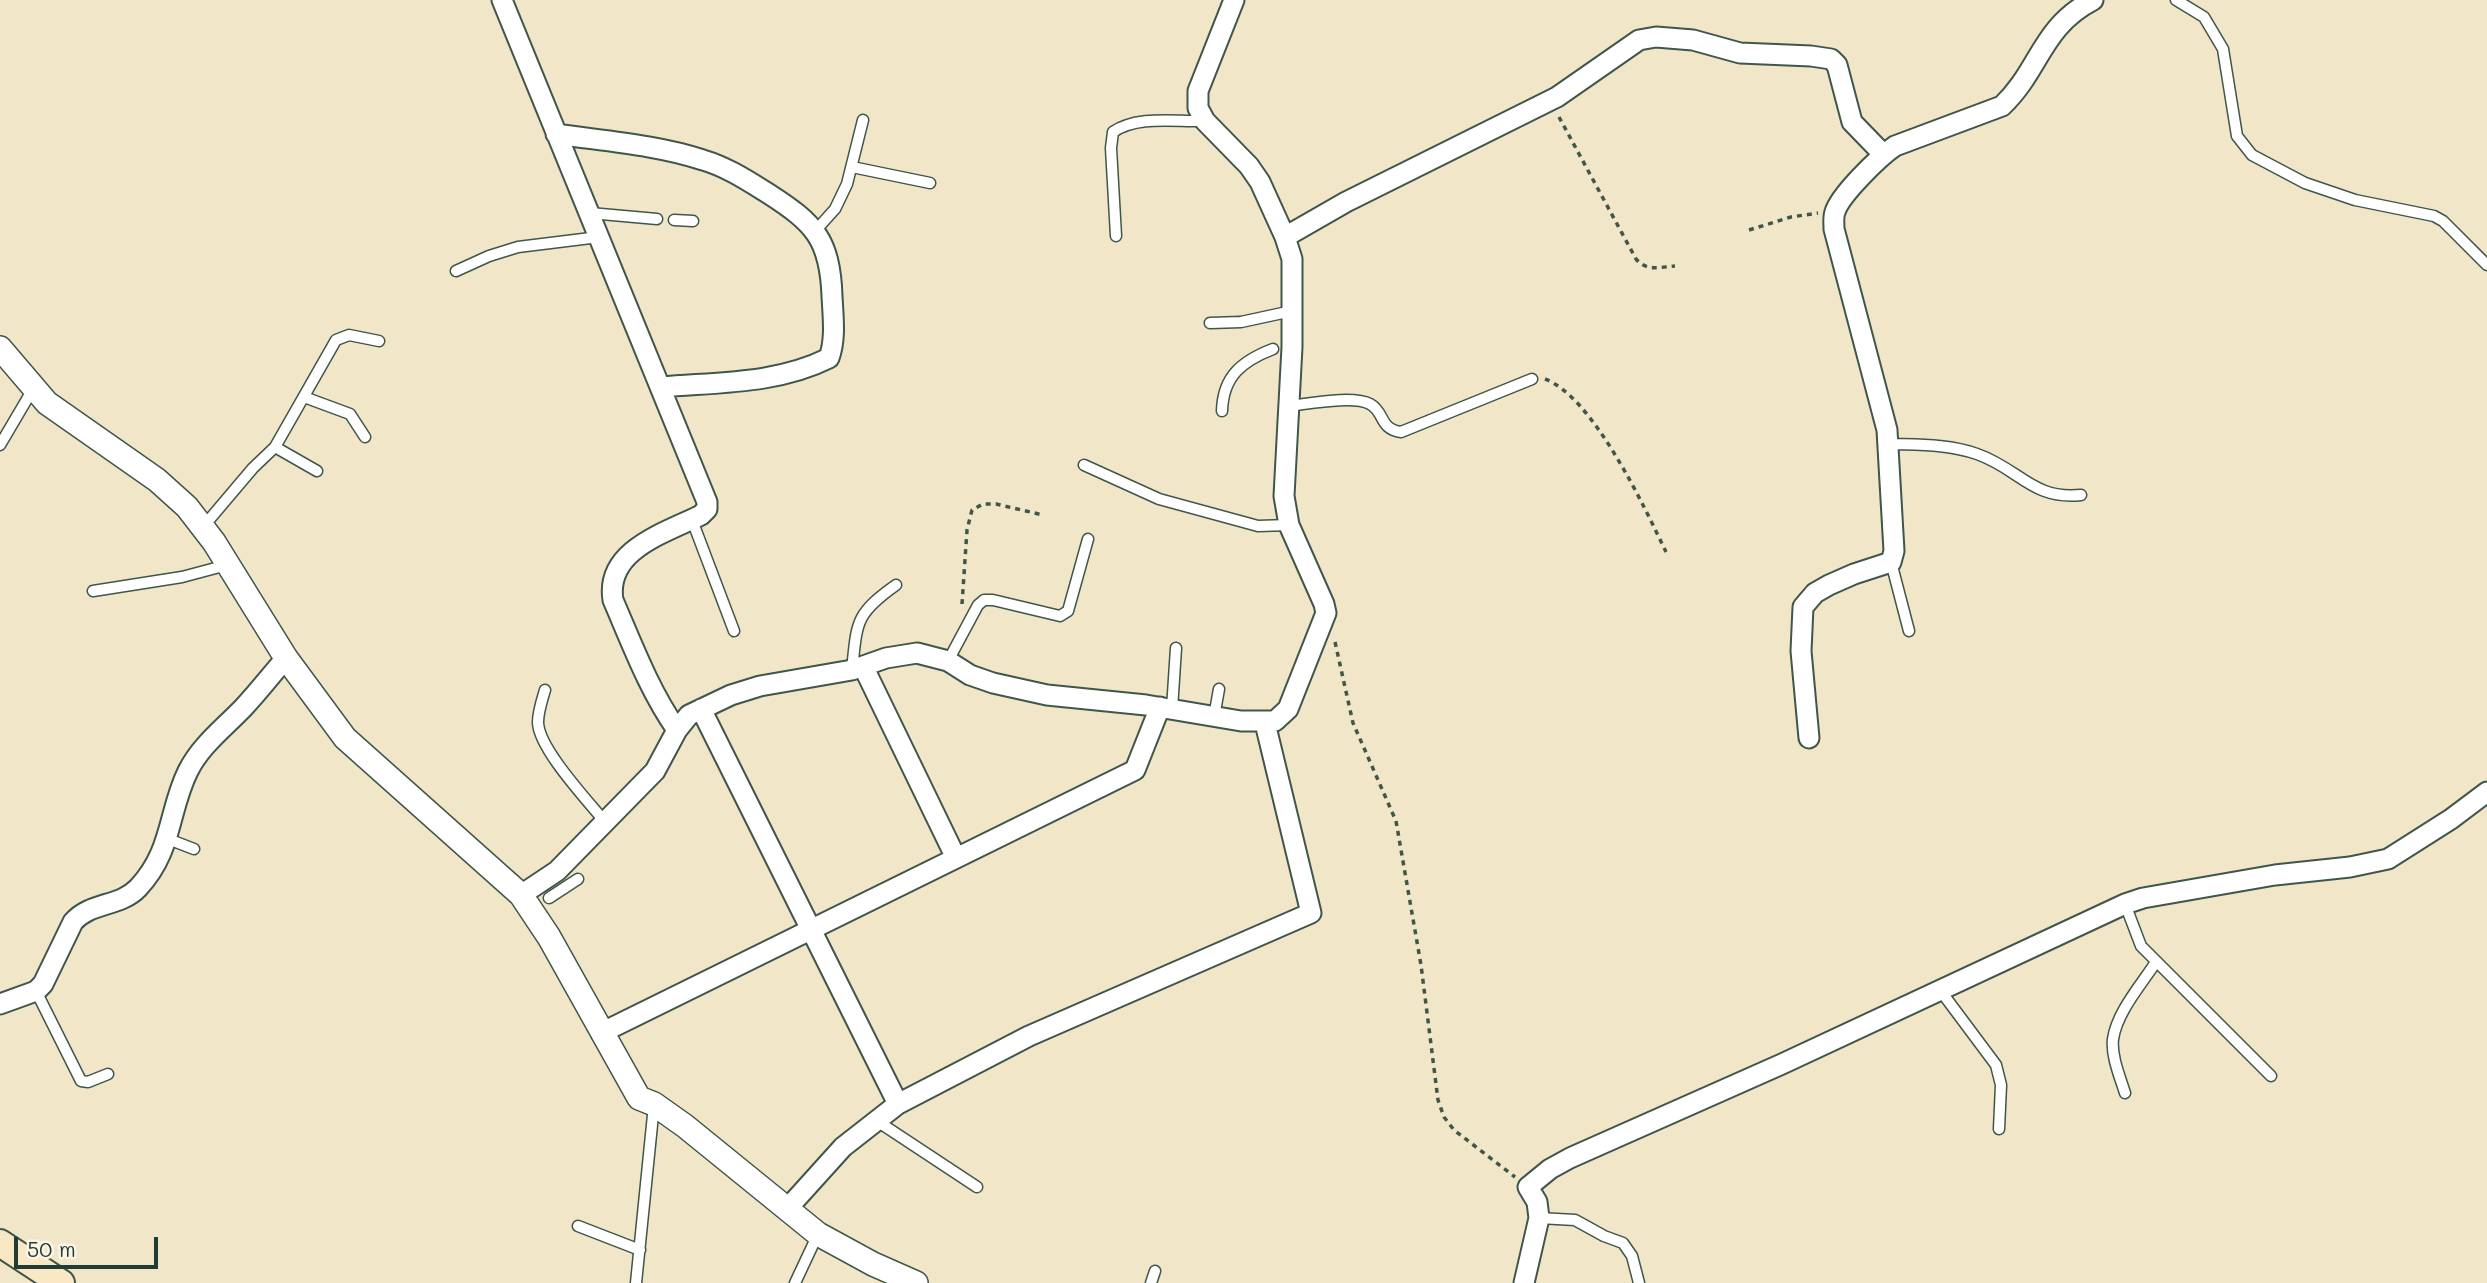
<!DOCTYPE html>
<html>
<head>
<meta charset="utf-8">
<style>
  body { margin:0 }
  #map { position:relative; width:2487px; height:1283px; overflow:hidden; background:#f2e6c9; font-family:Mali,sans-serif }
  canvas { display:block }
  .scale { position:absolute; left:14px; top:1237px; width:144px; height:32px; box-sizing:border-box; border:4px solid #1f3d34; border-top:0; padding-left:9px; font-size:21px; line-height:24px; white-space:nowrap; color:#1f3d34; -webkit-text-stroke:5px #fcf5e5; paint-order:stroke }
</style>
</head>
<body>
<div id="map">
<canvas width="2487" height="1283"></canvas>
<div class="scale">50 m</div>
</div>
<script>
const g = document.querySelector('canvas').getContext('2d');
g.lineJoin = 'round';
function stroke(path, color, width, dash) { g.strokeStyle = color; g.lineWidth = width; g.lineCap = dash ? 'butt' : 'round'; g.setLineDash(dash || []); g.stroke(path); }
const path = new Path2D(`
  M1559 117 1636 259C1647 272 1660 267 1675 266
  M1749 230 1791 217 1818 213
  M1545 379C1593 397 1644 506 1666 552
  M962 604 967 530 972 510 983 504H996L1043 515
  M1335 642 1353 723 1396 821 1421 965 1438 1100 1444 1117 1454 1130 1515 1177`);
const service = new Path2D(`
  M2176 0 2204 17 2223 49 2237 136 2252 155 2305 183 2355 200 2434 216 2443 221 2487 265
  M852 167 930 183
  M590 213 657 219
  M674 220 693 221
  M816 230 835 209 847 184 863 120
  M1116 236 1111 148 1113 132C1138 115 1175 122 1205 121
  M456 271 489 256 518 247 599 237
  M1210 323 1241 322 1292 311
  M304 397 350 414 365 437
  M1288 406C1308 404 1353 395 1370 404 1385 412 1379 429 1401 432L1532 379
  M1222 411C1223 376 1242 361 1273 349
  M1890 444C1919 445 1949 444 1977 454 2020 469 2032 500 2081 495
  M0 445 33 389
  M275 447 317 471
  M1084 465 1159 499 1258 526 1289 525
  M692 520 734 631
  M203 527 253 468 275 447 336 340 349 335 379 341
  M1891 562 1909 631
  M93 591 182 577 227 565
  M948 661 978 605 984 600H993L1060 616 1068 611 1088 539
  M852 670C857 622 855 614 896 585
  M545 690C542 700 538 712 538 722 538 748 588 801 605 822
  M1172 709 1176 648
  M1214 717 1219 689
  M168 839 194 849
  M549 898 578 879
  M2125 904 2141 946 2271 1076
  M1940 990 1996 1065 2001 1085 1999 1129
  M36 991 81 1081 88 1082 108 1074
  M2125 1093C2120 1077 2111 1056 2113 1039 2117 1012 2141 985 2156 962
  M877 1121 977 1187
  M1539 1218 1575 1220 1604 1236 1623 1243 1632 1256 1639 1283
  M578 1226 640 1250
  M636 1283 654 1105
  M795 1283 818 1234
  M1151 1283 1155 1271`);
const minor = new Path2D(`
  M502 0 707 502V509L701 515C665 533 605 550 613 600 632 644 649 690 677 730
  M556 134C604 141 658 145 703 160 727 167 748 181 769 194 814 223 830 239 832 296 833 317 836 339 829 358 777 384 719 382 662 387
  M1285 237 1346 202 1557 97 1639 40 1656 37 1693 40 1740 53 1811 56 1831 59 1837 65 1852 122 1883 154
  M863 666 956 858
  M701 709 898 1104
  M1809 738 1801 651 1803 607 1815 593 1829 585 1854 574 1891 562 1894 551 1887 430 1834 229C1834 223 1833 217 1835 212 1840 195 1879 157 1895 146L2002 106C2040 70 2041 27 2093 0
  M521 895 557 871 655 771 677 730 689 715 731 695 760 686 852 670 886 658 917 653 948 661 970 675 993 683 1047 695 1146 705 1241 721H1275L1288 709 1326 613 1324 604 1289 525 1284 496 1292 347V259L1285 237 1260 182 1249 166 1205 121 1198 108V91L1234 0
  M0 1004 36 991 43 984 73 922C90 902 120 907 138 888 173 851 168 811 188 771 201 745 224 728 244 707 259 691 272 674 286 658
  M601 1033 1135 770 1160 707
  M787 1209 843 1147 898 1104 1029 1036 1311 913 1265 723
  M1524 1283 1539 1218 1537 1202 1528 1187 1550 1169 1570 1158 1782 1064 2125 904 2143 898 2275 875 2350 867 2388 859 2451 819 2487 792`);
const tertiary = new Path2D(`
  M0 348 47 403 157 480 187 507 214 542 286 658 345 738 521 895 549 937 639 1098 654 1104 685 1126 818 1234 873 1264 916 1283`);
const secondary = new Path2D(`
  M0 1243 61 1283`);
stroke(service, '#3f564a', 13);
stroke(minor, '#3f564a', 23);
stroke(tertiary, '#3f564a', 26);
stroke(secondary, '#3f564a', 30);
stroke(path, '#3f564a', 3.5, [5, 5]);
stroke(service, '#fff', 10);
stroke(minor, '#fff', 19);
stroke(tertiary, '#fff', 23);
stroke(secondary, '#fae7c3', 26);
</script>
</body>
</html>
